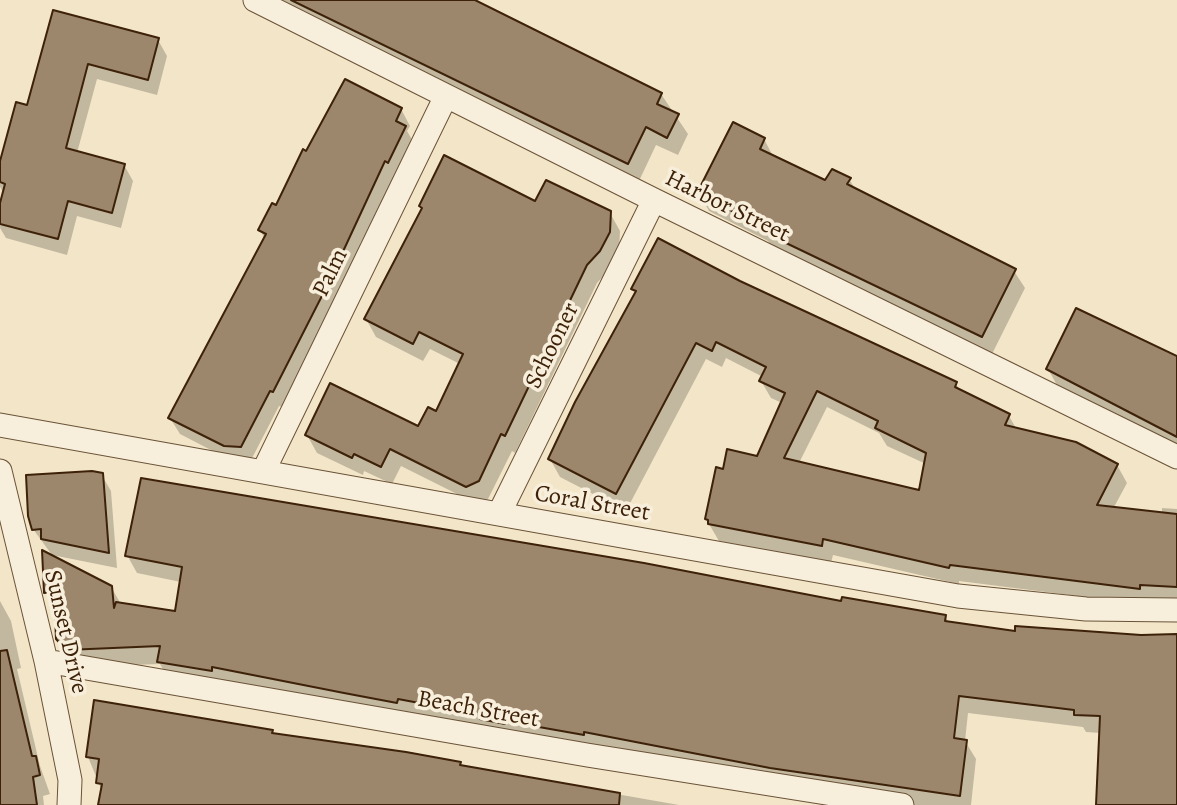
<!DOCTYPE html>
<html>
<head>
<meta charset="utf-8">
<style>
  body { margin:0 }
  canvas { display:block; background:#f3e5c7 }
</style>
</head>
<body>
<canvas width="1177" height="805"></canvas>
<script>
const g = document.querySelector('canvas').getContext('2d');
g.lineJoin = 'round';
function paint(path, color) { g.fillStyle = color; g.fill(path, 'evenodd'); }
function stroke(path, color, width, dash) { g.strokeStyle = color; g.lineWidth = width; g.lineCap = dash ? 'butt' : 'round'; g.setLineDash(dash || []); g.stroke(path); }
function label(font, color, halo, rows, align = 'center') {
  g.font = font + ' Alegreya,serif'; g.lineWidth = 7; g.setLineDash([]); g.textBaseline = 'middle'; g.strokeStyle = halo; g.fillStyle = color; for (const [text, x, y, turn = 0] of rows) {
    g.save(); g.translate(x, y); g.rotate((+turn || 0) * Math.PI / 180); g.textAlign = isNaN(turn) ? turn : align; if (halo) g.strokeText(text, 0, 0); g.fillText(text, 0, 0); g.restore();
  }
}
const shadow = new Path2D(`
  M271 0H470L661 94 688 134 678 155 656 145 639 181Z
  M54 12 158 40 167 56 157 95 97 79 77 153 124 165 133 181 121 228 77 216 67 255 6 238 0 228 4 194 0 187V168L29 107Z
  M401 109 410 126 407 131 414 143 360 244 362 247 282 407 279 406 250 462H234L180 434 170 418 265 239 260 230 307 153Z
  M764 139 774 158 826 183 849 179 856 190 1014 271 1025 288 992 354 773 249 768 241 709 211 699 193Z
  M536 203 610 213 620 231 619 251 610 269 597 283 515 453 512 451 488 499 477 504 401 466 392 484 364 471 363 475 317 453 307 435 419 429 437 413 460 364 430 349 423 361 376 337 366 319 423 210 421 206Z
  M739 283 956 384 961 392 1009 416 1017 430 1117 465 1127 483 1113 509 1162 514V508L1177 509V603L1149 605 959 581V584L833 555 831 563 719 541 706 519 724 471 758 458 782 403 771 398 761 381 763 377 726 358 722 367 706 359 626 511 560 477 550 459 637 294 633 289ZM827 407 879 433 887 446 926 464 920 492 799 463Z
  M1177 360V449L1058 387 1048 369Z
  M101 474 111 491 117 568 52 555 33 529Z
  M127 555 843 603 945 616 949 623 1017 633 1177 637V805H1098L1101 733 1086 732 1083 727 968 713 965 741 976 759 971 805H914L781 785 169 680 160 664 77 667 58 638 56 610 46 592 111 587 121 604 176 613 181 582 137 573Z
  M0 601 11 621 21 668 17 669 40 766 50 794 43 796 44 805H0Z
  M271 731 274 735 460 763 462 767 679 805H100L102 791 88 757Z`);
const building = new Path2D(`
  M291 0H475L662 93 657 104 679 114 667 138 646 127 628 164Z
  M53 10 159 38 148 80 88 64 66 148 125 164 112 213 68 201 58 239 0 224V203L5 184 0 182V161L16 102 27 105Z
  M345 79 402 108 396 121 406 126 388 163 385 161 327 286 273 392 270 391 241 447 224 446 168 418 266 234 258 230 272 203 276 205 303 149 306 151Z
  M733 122 765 138 760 149 825 180 832 169 851 178 847 184 1016 269 982 337 761 231 763 227 697 193Z
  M444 155 535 201 546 180 611 211 610 232 600 251 587 265 505 436 501 434 479 481 466 487 390 449 381 467 354 454 352 458 305 435 330 383 418 426 428 407 436 411 463 354 419 332 413 344 364 319 422 208 419 206Z
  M658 238 740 281 957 382 955 387 1010 414 1005 425 1076 442 1118 464 1097 505 1177 514V587L1140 585V589L950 565 949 568 823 539 822 546 708 524V520L705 519 716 467 723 469 727 449 757 456 785 393 759 381 766 367 716 342 712 351 696 343 616 494 548 459 575 402 636 291 631 289ZM817 391 878 421 875 428 926 453 919 490 784 458Z
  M1076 308 1177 356V437L1046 369Z
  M92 471 103 473 109 553 41 539V529L32 530 28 516 26 475Z
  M141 478 644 563 841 601 842 597 946 615 945 621 1015 631V626L1141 635 1177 634V805H1096L1100 716 1074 715V710L959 696 954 738 967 740 960 796 770 768 584 732V735L505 721V724L480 719V716L467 712 398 699 397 703 344 693 212 667V671L157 662 160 646 66 650 56 639 54 592 44 593 42 550 112 586 114 608 116 602 175 611 182 567 125 556Z
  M7 650 32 756H36L40 775 33 777 37 805H0V651Z
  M94 700 273 730 272 733 406 752 461 762 460 765 620 793 619 805H98L102 784 96 783 99 759 86 757Z`);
const minor = new Path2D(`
  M255 0 654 200 1177 457
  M0 425 958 596 1086 609 1177 610
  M0 471 46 661 70 780 69 805
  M263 472 446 96
  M499 514 654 200
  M46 661 587 755 902 805`);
const streetNames = [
  ["Harbor Street",727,207,26],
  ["Palm",331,273,-64],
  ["Schooner",553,346,-64],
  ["Coral Street",592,504,10],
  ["Sunset Drive",65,632,77],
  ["Beach Street",478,710,10]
];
paint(shadow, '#0003');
paint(building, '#9c876c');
stroke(building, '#3d2209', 2);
stroke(minor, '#6a5338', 25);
stroke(minor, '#f7eedb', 23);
label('24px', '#3d2209', '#f7eedb', streetNames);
</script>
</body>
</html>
